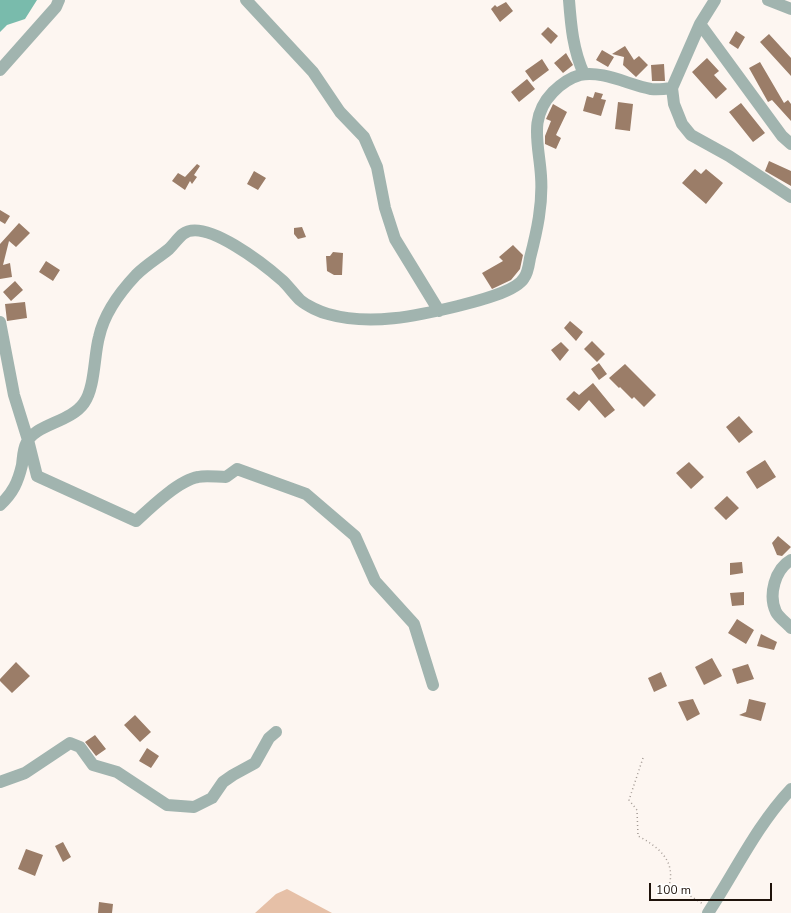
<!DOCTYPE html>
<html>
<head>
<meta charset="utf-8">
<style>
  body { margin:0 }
  #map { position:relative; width:791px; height:913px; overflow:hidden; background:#fdf6f1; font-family:"Nunito Sans",sans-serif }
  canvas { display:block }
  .scale { position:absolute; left:649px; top:883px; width:123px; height:18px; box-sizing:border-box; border:2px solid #1e120a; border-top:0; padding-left:5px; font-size:12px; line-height:14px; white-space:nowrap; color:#1e120a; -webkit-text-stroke:3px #fff; paint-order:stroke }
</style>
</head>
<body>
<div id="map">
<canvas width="791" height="913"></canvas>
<div class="scale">100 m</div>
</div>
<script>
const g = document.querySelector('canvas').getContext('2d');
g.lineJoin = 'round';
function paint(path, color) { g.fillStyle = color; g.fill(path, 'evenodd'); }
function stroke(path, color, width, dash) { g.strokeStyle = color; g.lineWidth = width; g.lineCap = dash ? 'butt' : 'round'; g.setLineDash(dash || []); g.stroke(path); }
const green = new Path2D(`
  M287 889 332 913H255L276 894Z`);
const water = new Path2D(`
  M0 0H37L25 19 7 25 0 32Z`);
const building = new Path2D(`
  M506 2 513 11 500 22 491 9 495 5 497 7Z
  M548 27 558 36 551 44 541 34Z
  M736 31 745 37 738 49 729 43Z
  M769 34 791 58V76L760 42Z
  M625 46 634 60 639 56 648 65 636 77 623 65 624 57 612 54Z
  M602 50 614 57 608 67 596 60Z
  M566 53 573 65 563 73 554 63Z
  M707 58 719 71 714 75 727 89 716 99 692 72Z
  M542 59 549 70 533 82 525 71Z
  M760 62 784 103 788 100 791 104V121L772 100 768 102 749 68Z
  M664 64 665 81H652L651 65Z
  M527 79 535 89 519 102 511 92Z
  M595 92 603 94 601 99 606 100 601 116 583 111 587 96 593 98Z
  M618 102 633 104 630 131 615 129Z
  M741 103 765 133 753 142 729 112Z
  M553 104 567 112 556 135 561 138 556 149 545 144V136L551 121 546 119Z
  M769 161 791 171V186L765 171Z
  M197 164 200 166 194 175 197 177 192 184 190 181 185 190 172 181 178 173 185 177Z
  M695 169 701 174 706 169 723 183 706 204 682 183Z
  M254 171 266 178 258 190 247 184Z
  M0 210 10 216 5 224 0 221Z
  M19 223 30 233 16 247 9 241 3 265 10 263 12 277 0 279V244Z
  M302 227 306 237 298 239 294 234V228Z
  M513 245 523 255 520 269 511 280 492 289 482 273 503 261 499 257Z
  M333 252 343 253 342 275H334L327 271 326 256H330Z
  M46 261 60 270 53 281 39 272Z
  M15 281 23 290 11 301 3 292Z
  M25 302 27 318 7 321 5 304Z
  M570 321 583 332 576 341 564 328Z
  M592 341 605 354 597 362 584 349Z
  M561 342 569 350 560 361 551 350Z
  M599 363 607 374 599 380 591 369Z
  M625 364 656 395 644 407 634 397 632 399 620 387 619 388 609 378Z
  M593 383 615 410 605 418 589 400 579 411 566 399 574 391 579 395Z
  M739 416 753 432 739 443 726 427Z
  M765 460 776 477 757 489 746 472Z
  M689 462 704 477 691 489 676 473Z
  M727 496 739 508 726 520 714 508Z
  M778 536 791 547 782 556 777 555 772 543Z
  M742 562 743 573 730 575V563Z
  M744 592V605L732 606 730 593Z
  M737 619 754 630 746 644 728 633Z
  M761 634 777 642 774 650 757 646Z
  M712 658 722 676 704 685 695 667Z
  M16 662 30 676 12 693 0 681V679Z
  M748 664 754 679 737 684 732 669Z
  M661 672 667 686 654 692 648 678Z
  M693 699 700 714 687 721 678 702Z
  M749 699 766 703 761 721 739 715 746 712Z
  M135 715 151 732 140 742 124 725Z
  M95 735 106 749 96 756 85 742Z
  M147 748 159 756 151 768 139 761Z
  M63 842 71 857 63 862 55 846Z
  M26 849 43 855 35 876 18 869Z
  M99 902 113 904 112 913H98Z`);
const path = new Path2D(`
  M643 758 629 800 637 810 638 836C659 847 676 861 669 886L678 888 703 904`);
const minor = new Path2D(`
  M246 0 313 72 340 112 364 137 377 167 385 208 395 239 439 311
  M569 0C571 26 573 50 584 74
  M768 0 791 9
  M700 24 782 136 791 144
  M0 70 56 7 59 0
  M672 88 674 104 682 124 691 135 729 156 791 197
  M672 88 700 24 715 0
  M0 322 14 395 28 440 37 476 136 521C150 508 179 480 198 477 206 475 217 477 226 477L237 469 306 494 355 536 375 581 414 624 433 685
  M0 505C13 493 18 482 22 465 23 458 23 450 26 444 34 424 70 423 84 403 95 388 94 355 99 337 104 314 120 292 136 275 146 265 158 258 169 249 174 244 178 238 183 234 205 217 266 266 283 281 289 287 294 294 300 300 307 306 320 312 328 314 370 326 417 316 458 306 474 302 516 292 524 278 528 273 529 264 530 258 537 231 543 204 541 176 539 144 528 118 553 92 560 85 569 78 580 75 602 70 629 85 651 89 658 90 665 89 672 88
  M791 560C775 569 768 595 776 612 779 618 787 623 791 628
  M0 782 25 773 70 743 80 747 93 765 117 772 167 805 194 807 212 798 223 782 233 775 255 763 269 738 276 732
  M708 913C735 872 757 825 791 789`);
paint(green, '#e6c0a7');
paint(water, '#79bbac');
paint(building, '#9b7d68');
stroke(path, '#a39a94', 1.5, [1, 3]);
stroke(minor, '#a1b4af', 12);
</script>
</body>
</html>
